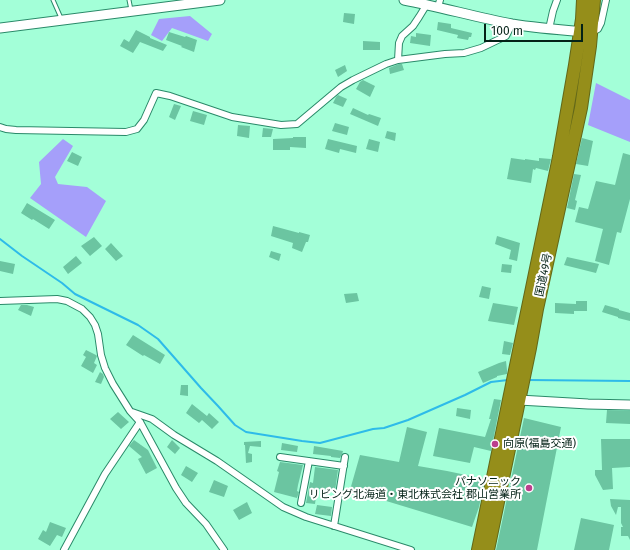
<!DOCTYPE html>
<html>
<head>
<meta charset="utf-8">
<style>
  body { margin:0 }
  #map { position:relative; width:630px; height:550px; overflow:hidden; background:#a3ffd8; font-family:"Fira Sans",sans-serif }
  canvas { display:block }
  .scale { position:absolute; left:484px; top:24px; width:99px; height:18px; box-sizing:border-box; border:2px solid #042217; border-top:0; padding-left:5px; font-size:12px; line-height:14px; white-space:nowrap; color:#042217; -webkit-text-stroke:3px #fff; paint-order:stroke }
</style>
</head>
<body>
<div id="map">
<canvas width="630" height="550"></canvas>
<div class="scale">100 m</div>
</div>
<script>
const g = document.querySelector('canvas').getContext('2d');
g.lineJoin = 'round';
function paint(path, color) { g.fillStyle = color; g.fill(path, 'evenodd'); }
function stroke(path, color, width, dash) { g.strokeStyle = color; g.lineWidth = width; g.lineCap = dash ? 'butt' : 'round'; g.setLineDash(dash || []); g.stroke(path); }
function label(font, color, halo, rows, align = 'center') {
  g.font = font + ' "Fira Sans","Noto Sans JP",sans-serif'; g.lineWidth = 4; g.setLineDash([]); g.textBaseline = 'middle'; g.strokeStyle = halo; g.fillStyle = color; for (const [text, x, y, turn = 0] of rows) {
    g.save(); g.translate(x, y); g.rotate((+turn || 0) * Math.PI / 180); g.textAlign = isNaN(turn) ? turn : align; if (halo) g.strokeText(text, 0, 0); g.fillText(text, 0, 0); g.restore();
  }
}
const forest = new Path2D(`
  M190 16 212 34 208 41 172 28 162 41 151 35 159 19Z
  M596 83 630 100V142L588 125Z
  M63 139 73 146 55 177 58 184 87 187 106 201 86 237 30 198 41 184 39 162Z`);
const stream = new Path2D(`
  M0 239 22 256 62 283 75 294 138 325 158 339 201 388 218 406 235 425 246 432 302 441 320 443 373 429 384 428 408 420 465 395 491 382 508 380
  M528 380 630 381`);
const building = new Path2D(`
  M344 13 355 14 354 24 343 22Z
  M438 22 451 24V28L472 33 471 37H469L468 40 457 38 458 35 437 30Z
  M136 30 150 37V38L167 45 163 51 140 42 133 53 120 46 124 39 129 42Z
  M169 32 185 37 186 36 197 40 194 52 181 47 182 46 166 40Z
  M416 33 431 35 430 46 410 43 411 36 416 37Z
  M363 41 380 42V50H363Z
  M399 64H402L404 70 390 74 389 68Z
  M345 65 347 71 338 77 335 70Z
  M363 80 375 86 370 97 356 89 360 82Z
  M338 95 347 99 343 107 333 103 336 97Z
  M174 104 181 106 175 120 169 117Z
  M353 108 368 115 369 114 381 118 378 126 350 114Z
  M193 111 207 115 204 125 190 121Z
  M335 123 349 127 347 135 332 131Z
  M238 125 250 126 249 138 237 136Z
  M263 128 273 129 271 137H262Z
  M387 131 396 133 395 141 385 138Z
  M293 137H306V148L290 147V150H273V139L293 138Z
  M582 138 593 141 588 166 576 164Z
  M328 139 357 146 356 153 340 149 339 153 325 149Z
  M369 139 380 142 378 152 366 149Z
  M72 152 82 157 78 166 67 161Z
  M623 153 630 155V199L621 233 617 232 609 265 595 261 603 229 575 222 579 207 588 209 596 181 615 185Z
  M511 158 525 160V159L539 161V158L551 159 548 171 536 168 535 170 533 169 531 183 507 179Z
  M574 174 581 175 575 200 577 201 575 210 567 208Z
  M27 203 55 220 49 229 33 219 32 220 21 213Z
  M273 226 299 233V232L310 235 308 242H306L302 252 292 248 293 243 271 236Z
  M497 236 520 243 517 261 509 259 511 250 495 244Z
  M94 237 102 246 90 256 81 246Z
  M111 243 123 256 116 261 105 249Z
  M271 251 281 254 279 261 269 257Z
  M76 256 82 263 68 274 63 267Z
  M567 257 599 264 596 273 564 265Z
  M0 261 15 264 13 274 0 271Z
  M502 264 512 265 511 273 501 272Z
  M482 286 491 288 489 299 479 297Z
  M357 293 359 301 346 303 344 294Z
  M576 301H587V311H574V314L555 313V303L576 304Z
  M493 303 518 307 514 325 488 321Z
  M21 305H27L34 307 31 316 18 310Z
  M605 305 619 309V310L630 313V321L618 318V317L602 312Z
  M133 335 165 355 160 364 144 355 143 356 126 345Z
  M504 341 513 343 510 355 502 354Z
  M86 350 96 355 97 356 94 363 97 365 93 373 81 366 86 357 83 355Z
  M506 361 507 370V374L497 376V377L483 383 478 372 499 363Z
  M100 372 103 374 104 377 101 384 95 382Z
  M181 385H188V396L180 395Z
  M494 399 501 400 491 451 474 447 470 463 433 456 439 428 485 437 491 419H489Z
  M192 404 207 416 209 413 219 422 212 429 202 420 199 423 186 413Z
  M457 408 471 410 470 419 456 416Z
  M607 410 630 411V424L606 423Z
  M118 412 129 422 121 429 110 419Z
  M524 418 561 427 537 550H496Z
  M407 427 427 432 418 466 447 471 485 479 479 507 472 527 350 490 360 455 399 462Z
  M601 439H630V467L612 468 613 489 603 490 595 475V470H602Z
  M134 440 148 450 157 468 146 474 138 459 142 457 129 446Z
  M172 440 180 448 175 454 167 447Z
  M261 441V447L250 446 248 453 252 454V462L246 463 245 445H244V442Z
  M282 443 298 446 297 452 281 450Z
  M314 446 343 451 342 454 340 458 331 457V456L313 454Z
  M280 462 303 465 298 485 297 491 299 492 297 498 274 492 279 472 277 471Z
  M186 466 198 473 192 482 181 475Z
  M315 467 338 470 335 491 319 489V490L317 489 315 504 306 503 310 482 313 483Z
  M214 480 228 486 224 497 209 492Z
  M610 499 630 500V540L628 536H621V527H623L621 523V507H618L616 515 611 506Z
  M247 502 252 513 239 520 233 510Z
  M317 505 332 507 331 516 315 514Z
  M581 518 614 525 609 550H574Z
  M50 522 66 528 62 537 57 535 50 546 38 539 43 530 46 532Z`);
const lane = new Path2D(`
  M53 0 61 18
  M129 0 131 10`);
const street = new Path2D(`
  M438 7 440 0
  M549 29 553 11 557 0
  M592 32 598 29 601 23 606 0
  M398 60 399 43 402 36 413 26 419 17 427 4
  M0 127 6 129 16 130 126 132 137 129 144 120 156 93 170 96 232 117 281 125 297 124 341 87 353 80 386 64 398 60 445 54 464 53 481 48 506 36 512 24
  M0 301 57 299 67 301 82 309 90 317 95 325 98 334 101 355 105 368 113 384 130 411 140 422 176 488 186 503 206 524 224 550
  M132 412 152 419 174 435 217 461 283 507 306 517 411 550
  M280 457 344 466
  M301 503 309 461
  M334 526 345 457
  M64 550 105 474 140 422`);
const secondary = new Path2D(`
  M404 0C440 7 476 17 512 24 536 28 561 30 585 32
  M0 28 220 0
  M519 400 588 404 630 405`);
const highway = new Path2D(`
  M478 550 559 157 575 65 582 19 583 0
  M488 550 530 348 537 309 581 108 590 46 594 0`);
const markers = [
  [495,444,4,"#bc3e8d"],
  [529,488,4,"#bc3e8d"]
];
const streetNames = [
  ["国道49号",544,275,-78]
];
const poiNames = [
  ["向原(福島交通)",503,444],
  ["パナソニック",521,482,"right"],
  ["リビング北海道・東北株式会社 郡山営業所",521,495,"right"]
];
paint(forest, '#a59ffa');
stroke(stream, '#2ebbe9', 2);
paint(building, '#6bc5a1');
stroke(lane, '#2a8a69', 5);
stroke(street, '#2a8a69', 8);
stroke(secondary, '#2a8a69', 11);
stroke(highway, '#626819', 14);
stroke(lane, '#fff', 3);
stroke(street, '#fff', 6);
stroke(secondary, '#fff', 9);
stroke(highway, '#958e1a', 12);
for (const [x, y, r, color] of markers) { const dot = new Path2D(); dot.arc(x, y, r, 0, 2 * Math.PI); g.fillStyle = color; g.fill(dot); stroke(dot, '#fff', 1.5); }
label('11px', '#042217', '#fff', streetNames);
label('11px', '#042217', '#fff', poiNames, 'left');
</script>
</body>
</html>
